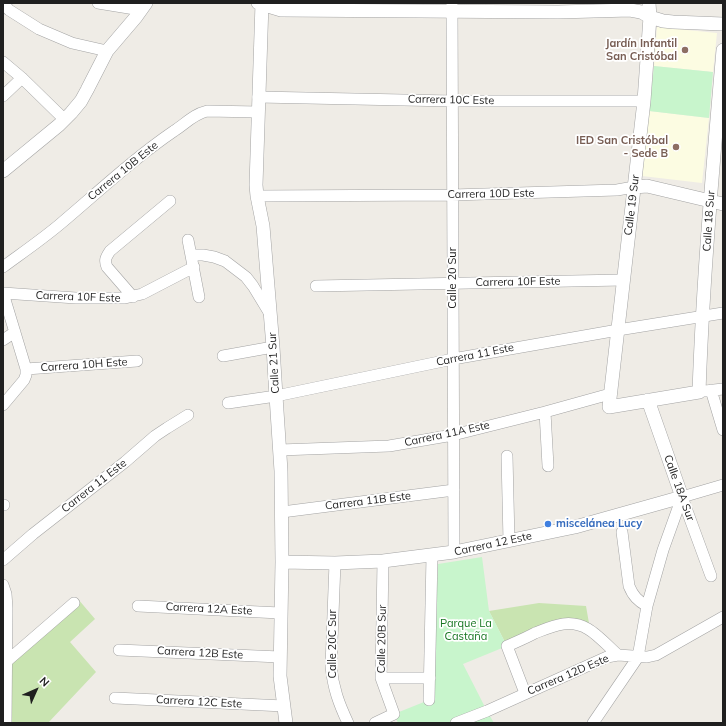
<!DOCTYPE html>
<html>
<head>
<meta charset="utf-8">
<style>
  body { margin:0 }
  #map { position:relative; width:726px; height:726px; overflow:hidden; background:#efece6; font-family:Mulish,sans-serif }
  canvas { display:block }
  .frame { position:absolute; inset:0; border:4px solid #1f1f1f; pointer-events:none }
  .north { position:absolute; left:16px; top:670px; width:40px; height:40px; -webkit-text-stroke:3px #fff; paint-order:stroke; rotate:45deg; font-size:11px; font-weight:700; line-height:16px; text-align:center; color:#1f1f1f }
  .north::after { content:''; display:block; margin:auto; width:14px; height:18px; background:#1f1f1f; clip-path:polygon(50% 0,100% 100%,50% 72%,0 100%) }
</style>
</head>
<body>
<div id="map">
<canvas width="726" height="726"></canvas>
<div class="frame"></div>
<div class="north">N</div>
</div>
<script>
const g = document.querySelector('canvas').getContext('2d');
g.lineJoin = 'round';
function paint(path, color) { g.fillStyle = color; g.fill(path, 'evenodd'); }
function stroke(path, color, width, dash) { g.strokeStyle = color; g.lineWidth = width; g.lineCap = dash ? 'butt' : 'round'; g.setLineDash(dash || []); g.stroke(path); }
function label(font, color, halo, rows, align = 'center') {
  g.font = font + ' Mulish,sans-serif'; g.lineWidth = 3.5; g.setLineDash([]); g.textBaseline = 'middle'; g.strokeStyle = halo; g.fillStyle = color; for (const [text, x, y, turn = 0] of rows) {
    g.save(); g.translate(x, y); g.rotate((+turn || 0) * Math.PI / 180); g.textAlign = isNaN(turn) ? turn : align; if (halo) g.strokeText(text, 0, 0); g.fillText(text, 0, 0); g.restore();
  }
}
const education = new Path2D(`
  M657 27 717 33 713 72 654 66Z
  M649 111 709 118 702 183 642 176Z`);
const grass = new Path2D(`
  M78 599 95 619 70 642 96 672 48 723H3V663Z
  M539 603 586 606 590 629 578 625 507 646 489 611Z`);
const park = new Path2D(`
  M654 66 713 72 709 118 649 111Z
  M482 557 489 611 507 646 463 664 487 711 494 723H398L394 714 429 700 433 695 438 564Z`);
const minor = new Path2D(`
  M3 3 9 10 39 29 72 43 107 51
  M98 3 141 10
  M452 3 454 552
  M3 62 22 78 64 119
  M3 96 22 78
  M258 97 452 101H644
  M257 196 452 195 617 190 634 187
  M188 240 199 297
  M191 255H203L214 257 225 261 246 277 253 286 270 314
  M3 267C22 253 41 240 59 225 97 193 133 159 174 131 185 124 194 114 207 111L258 112
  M316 286 623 280
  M3 293 76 298H125L142 294 194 267
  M3 293 26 369V375L24 380 3 405
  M133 297 107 267C104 260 106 257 110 251L170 201
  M3 340 15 332
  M223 356 273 347
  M26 369 137 361
  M711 390 723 430
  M705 391 723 389
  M228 403 276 396 453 359 618 330 723 313
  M545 412 548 466
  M280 450 389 446 453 435 545 412 610 394
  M507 456 509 541
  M682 497 711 576
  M682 497 723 485
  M3 505H4
  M282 512 454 490
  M622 532 629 586C633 596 638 601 647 606
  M3 560 33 534 125 462 155 436 167 428 188 415
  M335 563 331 666C333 688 339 704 348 723
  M3 585 6 594 7 608 6 723
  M138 606 280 613
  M119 650 280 657
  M7 661 74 603
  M381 678H430
  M525 693 507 646C516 642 526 638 535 633 553 626 569 618 588 629 597 634 610 648 618 655
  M115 698 284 706
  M429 700 432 556
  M375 723 394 714 381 678 383 561
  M456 723 487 711 607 657 618 655 647 657 656 655 723 617
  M593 723 638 657 647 606 663 550 682 497`);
const tertiary = new Path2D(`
  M258 3 281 10 558 12 630 10 641 12 650 17 663 21 673 22 723 24
  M262 3 256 185 257 196 263 226 273 347 276 396 281 471 282 562 280 676 286 723
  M649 3 650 17 644 101 609 407 699 392C703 277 713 164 723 50
  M3 171 59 125 71 113 81 101 87 90 107 51 136 17 146 3
  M634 187 647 186 723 204
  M282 562 335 563 383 561 454 552 575 527 682 497 648 400`);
const markers = [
  [685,50,4,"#8d6e63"],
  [676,147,4,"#8d6e63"],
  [548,524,4,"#3f7fe0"]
];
const educationNames = [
  ["Jardín Infantil",677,44],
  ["San Cristóbal",677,57],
  ["IED San Cristóbal",668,141],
  ["- Sede B",668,154]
];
const streetNames = [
  ["Carrera 10C Este",451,100,1],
  ["Carrera 10B Este",123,171,-39],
  ["Carrera 10D Este",491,194,-1],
  ["Calle 19 Sur",632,205,-83],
  ["Calle 18 Sur",709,221,-86],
  ["Calle 20 Sur",453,278,-90],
  ["Carrera 10F Este",518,282,-1],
  ["Carrera 10F Este",78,297,2],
  ["Carrera 11 Este",475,355,-11],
  ["Calle 21 Sur",274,363,-93],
  ["Carrera 10H Este",84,365,-4],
  ["Carrera 11A Este",447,434,-12],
  ["Carrera 11 Este",94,486,-38],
  ["Calle 18A Sur",679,488,70],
  ["Carrera 11B Este",368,501,-7],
  ["Carrera 12 Este",493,544,-12],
  ["Carrera 12A Este",209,609,3],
  ["Calle 20B Sur",382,639,-89],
  ["Calle 20C Sur",333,644,-90],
  ["Carrera 12B Este",200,653,3],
  ["Carrera 12D Este",568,675,-23],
  ["Carrera 12C Este",199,702,3]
];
const shopNames = [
  ["miscelánea Lucy",556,524]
];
const parkNames = [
  ["Parque La",466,624],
  ["Castaña",466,637]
];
paint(education, '#fcfce2');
paint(grass, '#c9e4b1');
paint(park, '#c8f5cc');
stroke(minor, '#a3a3a3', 12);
stroke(tertiary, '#a3a3a3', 14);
stroke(minor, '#fff', 11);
stroke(tertiary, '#fff', 13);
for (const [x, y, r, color] of markers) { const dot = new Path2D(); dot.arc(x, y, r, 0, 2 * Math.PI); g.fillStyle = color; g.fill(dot); stroke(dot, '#fff', 1.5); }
label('bold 11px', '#785e54', '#fff', educationNames, 'right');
label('11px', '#1f1f1f', '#fff', streetNames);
label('bold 11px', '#366cbe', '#fff', shopNames, 'left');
label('11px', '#167520', '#fff', parkNames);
</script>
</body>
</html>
